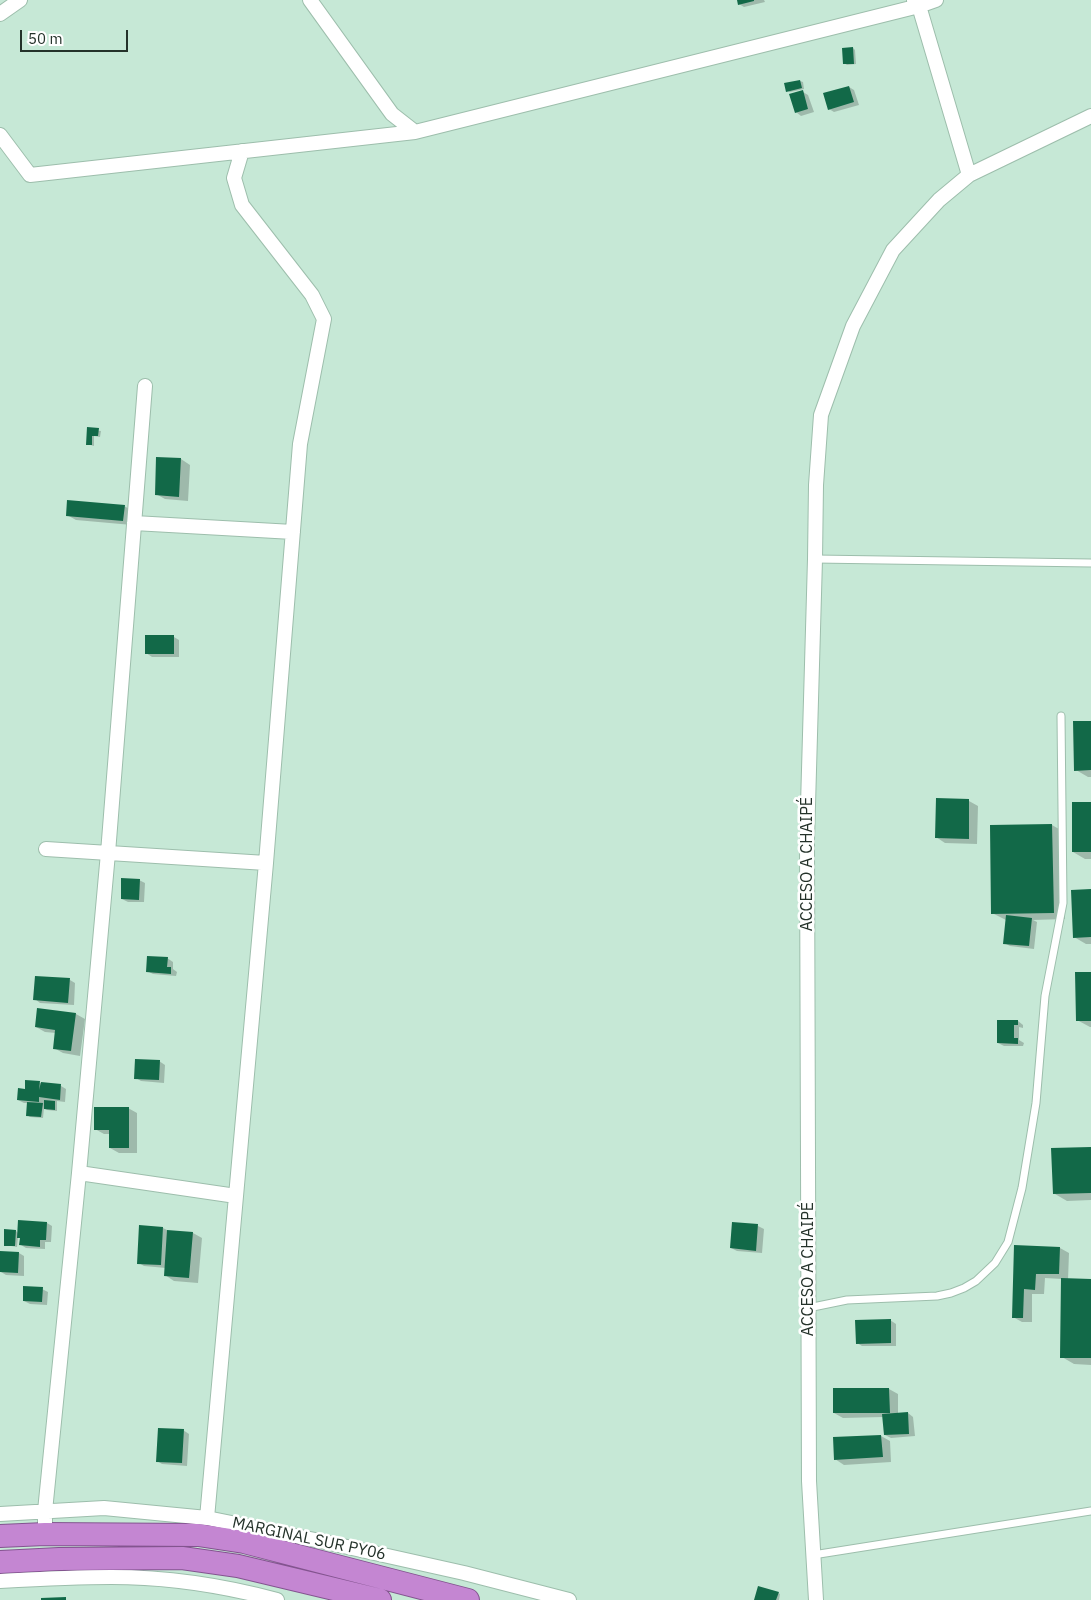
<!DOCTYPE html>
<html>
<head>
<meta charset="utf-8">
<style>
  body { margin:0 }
  #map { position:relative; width:1091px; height:1600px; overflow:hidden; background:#c6e8d6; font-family:"IBM Plex Sans",sans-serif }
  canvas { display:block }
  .scale { position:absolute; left:20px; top:30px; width:108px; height:22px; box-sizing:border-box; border:2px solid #24322a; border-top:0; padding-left:6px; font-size:15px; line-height:18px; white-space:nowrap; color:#24322a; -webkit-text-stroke:4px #fff; paint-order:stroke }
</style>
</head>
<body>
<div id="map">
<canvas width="1091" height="1600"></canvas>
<div class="scale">50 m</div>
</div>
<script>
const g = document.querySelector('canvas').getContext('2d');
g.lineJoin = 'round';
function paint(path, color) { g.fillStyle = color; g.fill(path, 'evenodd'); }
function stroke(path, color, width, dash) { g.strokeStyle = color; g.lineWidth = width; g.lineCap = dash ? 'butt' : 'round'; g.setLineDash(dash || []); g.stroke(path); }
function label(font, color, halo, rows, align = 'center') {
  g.font = font + ' "IBM Plex Sans",sans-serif'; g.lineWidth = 5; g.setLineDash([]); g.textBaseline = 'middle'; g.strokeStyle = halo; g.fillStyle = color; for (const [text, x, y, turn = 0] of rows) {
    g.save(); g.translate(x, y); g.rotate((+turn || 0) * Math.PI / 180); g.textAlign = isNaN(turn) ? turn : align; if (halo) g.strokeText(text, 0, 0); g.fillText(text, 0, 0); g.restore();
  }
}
const shadow = new Path2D(`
  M738 0H764L765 2 744 7 739 4Z
  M853 48 855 50 856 64 847 65 844 63Z
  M800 81 803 82 804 89 790 92 787 91Z
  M849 87 854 90 859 105 834 112 829 109Z
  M803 92 808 95 814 112 801 116 796 112Z
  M88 429 101 431 100 437 94 436V446L87 444Z
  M158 458 181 459 190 465 188 501 165 499 156 494Z
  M124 506 133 511 132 525 76 520 67 515Z
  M174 637 179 640V657H152L146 653Z
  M1091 722V777H1088L1076 770Z
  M937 800 969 801 978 806 977 844 945 843 936 837Z
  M1091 804V859H1085L1073 852Z
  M1052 825 1064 832 1065 919 1033 920 1037 922 1034 949 1010 946 1004 943 1006 920 992 913Z
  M139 880 145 883 144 902H128L122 899Z
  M1091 890V944H1086L1074 937Z
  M167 958 173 962V969L177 972 176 976 153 974 147 971Z
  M1091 973V1027H1090L1077 1020Z
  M70 980 75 983 74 1005 40 1003 35 999Z
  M76 1014 85 1019 80 1056 63 1053 54 1048 56 1033 45 1032 36 1027Z
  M998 1021H1018L1023 1025V1028L1019 1027V1040L1024 1043 1023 1046H1004L998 1043Z
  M159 1061 165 1065 164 1083 141 1081 136 1078Z
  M26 1081 61 1086 66 1089 65 1102 57 1101V1111L47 1110 44 1108 43 1118 30 1117 27 1115 29 1103H24L18 1100 26 1090Z
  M128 1108 137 1113V1153H119L110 1148V1134H104L95 1129Z
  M1091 1148V1200L1067 1201 1055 1194Z
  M47 1223 52 1226 51 1242H45V1249L26 1248 21 1245V1239L18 1237 17 1247 5 1245 16 1231 18 1233Z
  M733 1223 758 1226 764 1229 762 1253 737 1251 731 1248Z
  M163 1228 169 1231 193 1233 202 1238 198 1283 174 1281 165 1275 166 1268 144 1266 139 1263Z
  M1015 1246 1060 1248 1069 1253 1068 1280H1091V1365L1074 1364 1062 1357V1279L1045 1278 1044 1294H1032V1322H1022L1013 1317Z
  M19 1253 24 1256V1276L6 1275 1 1272Z
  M42 1289 48 1292 47 1305 30 1304 24 1301Z
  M890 1320 896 1324V1346H862L857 1343Z
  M889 1389 898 1394V1414L908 1413 913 1417 915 1436 891 1438 885 1435 884 1417 843 1418 834 1413V1390Z
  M183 1430 189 1434 187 1466 162 1464 157 1461Z
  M881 1436 890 1441 891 1462 844 1465 835 1459Z
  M778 1593 780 1594 779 1600H755Z`);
const building = new Path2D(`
  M737 0H754V1L738 5Z
  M853 47 854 64H843L842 48Z
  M800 80 802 88 786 92 784 83Z
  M849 86 854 102 828 110 823 93Z
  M803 90 808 109 795 113 789 94Z
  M87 427 99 428 98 436H92V445H86Z
  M156 457 181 458 179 497 155 495Z
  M67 500 125 505 123 521 66 516Z
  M145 635H174V654H145Z
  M1073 721H1091V770L1074 771Z
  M936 798 969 799V839L935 838Z
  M1072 802H1091V852H1072Z
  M1052 824 1054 913 991 914 990 825Z
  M121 878 140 879 139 900 121 899Z
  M1091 889V937L1073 938 1071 890Z
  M1006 915 1032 918 1029 946 1003 944Z
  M147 956 168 957 167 967H171V974L146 972Z
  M1075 972H1091V1021H1076Z
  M35 976 70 978 68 1003 33 1000Z
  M37 1008 76 1013 71 1051 53 1049 55 1030 35 1027Z
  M997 1020H1018V1025H1014V1038H1018V1044L997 1043Z
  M135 1059 160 1060 159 1080 134 1079Z
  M25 1080 40 1081 39 1090 41 1082 61 1084 60 1100 39 1097V1102L17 1100 18 1088 25 1089Z
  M44 1100 55 1101V1110L44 1109Z
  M27 1102 43 1103 41 1117 26 1116Z
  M94 1107H129V1148H109V1130H94Z
  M1091 1147V1193L1053 1194 1051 1148Z
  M18 1220 47 1222 46 1240H40V1247L19 1245 20 1238H17Z
  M732 1222 758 1224 756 1251 730 1248Z
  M139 1225 163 1227 161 1265 137 1264Z
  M4 1229 16 1230 15 1246H4Z
  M167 1230 193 1232 189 1278 164 1276Z
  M1014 1245 1060 1247 1059 1274H1036L1035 1290 1024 1289 1023 1318H1012Z
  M0 1251 19 1252 18 1273 0 1272Z
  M1061 1278 1091 1279V1358H1060Z
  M23 1286 43 1287 42 1302 23 1301Z
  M891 1319V1343L856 1344 855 1320Z
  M833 1388H889L890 1413H833Z
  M908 1412 909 1434 884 1435 882 1414Z
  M158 1428 184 1429 182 1463 156 1462Z
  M881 1435 883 1457 834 1460 833 1437Z
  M758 1586 779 1592 776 1600H754Z
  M66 1597V1600H41V1598Z`);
const service = new Path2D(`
  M815 559 1091 563
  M808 1308 847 1300 937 1296 951 1293 964 1288 976 1281 995 1263 1008 1242 1022 1188 1036 1103 1045 996 1063 903 1061 716
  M813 1555 1091 1511`);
const minor = new Path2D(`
  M310 0 392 114 415 132
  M914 1 919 6 969 175
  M0 14 20 0
  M0 135 30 175 415 132 919 6 936 0
  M134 523 293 532
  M46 849 266 863
  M79 1173 236 1196
  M0 1514 104 1508 207 1518 325 1542 464 1573 569 1600
  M207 1518 266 863 300 444 324 319 312 295 242 205 234 178 242 151
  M45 1534V1511L79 1173 108 853 145 386
  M0 1581C37 1579 74 1577 111 1577 165 1577 225 1586 277 1600
  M816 1600 809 1481 807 840 815 559 816 485 821 415 853 326 893 250 939 200 969 175 1091 116`);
const trunk = new Path2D(`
  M0 1536 45 1534 198 1535 244 1542 468 1600
  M0 1562 59 1559 182 1558 238 1566 380 1600`);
const streetNames = [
  ["ACCESO A CHAIPÉ",807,864,-90],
  ["ACCESO A CHAIPÉ",808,1269,-90],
  ["MARGINAL SUR PY06",309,1539,12]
];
paint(shadow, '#0003');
paint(building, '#126948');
stroke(service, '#9dbeac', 9);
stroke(minor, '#9dbeac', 16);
stroke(trunk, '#83548f', 24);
stroke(service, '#fff', 7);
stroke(minor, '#fff', 14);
stroke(trunk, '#c486d2', 22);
label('16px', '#24322a', '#fff', streetNames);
</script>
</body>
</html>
